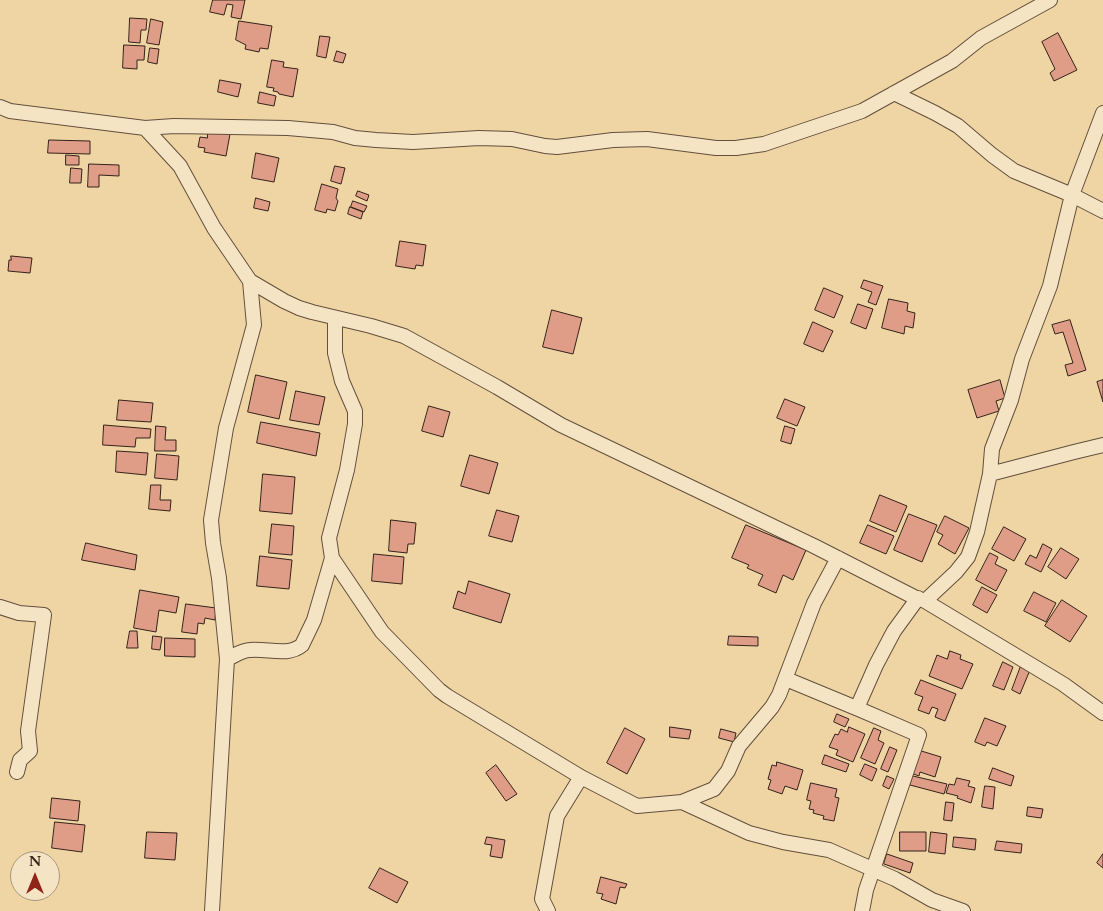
<!DOCTYPE html>
<html>
<head>
<meta charset="utf-8">
<style>
  body { margin:0 }
  #map { position:relative; width:1103px; height:911px; overflow:hidden; background:#efd5a4; font-family:Cardo,serif }
  canvas { display:block }
  .north { position:absolute; left:10px; top:851px; width:50px; height:50px; box-sizing:border-box; background:#f5e4c4; border:1px solid #a79680; border-radius:50%; rotate:0deg; font-size:14px; font-weight:700; line-height:20px; text-align:center; color:#33221a }
  .north::after { content:''; display:block; margin:auto; width:18px; height:22px; background:#8f2418; clip-path:polygon(50% 0,100% 100%,50% 72%,0 100%) }
</style>
</head>
<body>
<div id="map">
<canvas width="1103" height="911"></canvas>
<div class="north">N</div>
</div>
<script>
const g = document.querySelector('canvas').getContext('2d');
g.lineJoin = 'round';
function paint(path, color) { g.fillStyle = color; g.fill(path, 'evenodd'); }
function stroke(path, color, width, dash) { g.strokeStyle = color; g.lineWidth = width; g.lineCap = dash ? 'butt' : 'round'; g.setLineDash(dash || []); g.stroke(path); }
const building = new Path2D(`
  M213 0H245L241 19 231 17 233 5 227 4 224 15 210 12Z
  M130 18 147 19 146 30H141L140 43 129 42Z
  M151 19 163 22 159 45 147 43Z
  M239 21 272 26 268 49 260 48 259 52 245 49 246 45 236 40Z
  M1058 33 1077 70 1054 81 1050 73 1055 69 1042 42Z
  M320 36 330 37 326 58 317 56Z
  M124 45 145 46 144 60H137V69L123 68Z
  M150 48 159 49 157 64 148 62Z
  M337 51 346 54 343 63 334 61Z
  M272 60 284 62 283 67 298 69 293 97 279 94 278 92 273 91 274 88 267 87Z
  M220 80 241 84 238 97 218 92Z
  M260 92 276 96 274 106 258 103Z
  M208 130 230 134 226 156 204 152 205 148 198 147 200 137 207 138Z
  M49 140 90 141V154L48 153Z
  M256 153 279 158 274 182 252 178Z
  M66 155 79 156V165H66Z
  M89 164 119 165V176L99 175V187H88Z
  M335 166 345 168 341 184 331 181Z
  M71 168 82 169 81 183H70Z
  M322 184 338 189 336 198 338 201 335 211 327 209 326 213 315 210Z
  M358 191 369 195 367 201 356 196Z
  M256 198 270 202 268 211 254 208Z
  M353 201 367 206 364 212 351 207Z
  M350 207 363 212 361 219 348 214Z
  M400 241 426 245 423 266 416 265 415 269 396 266Z
  M11 256 32 258 30 273 8 271 9 260H11Z
  M864 280 883 286 876 305 868 302 872 292 861 288Z
  M824 288 843 296 834 318 815 310Z
  M889 299 908 303 907 311 915 313 913 328 905 326 904 334 882 328Z
  M858 304 873 309 866 329 851 323Z
  M552 310 582 318 573 354 543 347Z
  M1070 320 1086 370 1068 376 1065 365 1073 363 1063 332 1055 334 1052 325Z
  M813 322 833 331 823 352 804 344Z
  M256 375 287 382 279 419 248 412Z
  M1000 380 1005 398 996 401 999 411 977 418 968 390Z
  M1103 380V402L1097 382Z
  M296 391 325 397 319 425 290 420Z
  M785 399 805 407 797 426 777 418Z
  M119 400 153 403 151 422 117 420Z
  M429 406 450 412 443 437 422 431Z
  M261 422 320 433 316 456 257 443Z
  M104 425 151 429 150 438H136L135 447 103 445Z
  M156 426 166 427 165 440H176V451H155Z
  M785 426 795 429 791 444 781 441Z
  M117 451 148 453 146 475 116 472Z
  M157 454 179 456 177 480 155 478Z
  M470 455 498 463 489 494 461 486Z
  M263 474 295 477 292 514 260 511Z
  M151 485H161L160 500H171L170 511 149 509Z
  M880 495 907 506 896 532 870 521Z
  M497 510 519 516 512 542 489 536Z
  M909 514 937 525 922 562 894 550Z
  M945 516 969 528 955 554 938 544 943 535 937 532Z
  M391 520 416 523 414 544H408L407 553 389 551Z
  M272 524 294 526 292 555 269 553Z
  M746 525 806 550 793 580 783 575 776 593 758 585 763 575 747 568 749 565 732 558Z
  M868 525 894 536 886 554 860 543Z
  M1004 527 1026 539 1014 561 992 549Z
  M86 543 137 555 135 570 82 560Z
  M1043 544 1052 549 1041 572 1025 564 1030 555 1036 558Z
  M1061 548 1079 559 1066 579 1048 567Z
  M990 553 998 557 995 564 1007 570 996 591 976 580Z
  M374 554 404 557 402 584 372 581Z
  M260 556 292 560 289 589 257 586Z
  M469 581 510 594 501 623 453 608 458 591 465 594Z
  M982 587 997 595 987 613 973 605Z
  M140 590 179 597 176 613 159 610 156 632 134 628Z
  M1034 592 1056 603 1046 622 1024 611Z
  M1062 600 1087 616 1070 642 1045 626Z
  M186 604 216 608 215 620 205 618 204 624 198 623 197 634 182 632Z
  M130 631H137L138 648H127Z
  M153 636 162 637 160 650 152 649Z
  M729 636 758 637V646L728 645Z
  M165 638 195 639V657L165 656Z
  M950 651 961 655 960 659 973 664 962 689 929 676 937 655 947 659Z
  M1003 662 1013 667 1004 690 993 686Z
  M1021 666 1030 670 1020 694 1012 690Z
  M921 680 956 694 945 721 935 717 938 709 932 707 929 714 918 710 923 697 915 694Z
  M837 714 849 719 845 727 834 722Z
  M985 718 1006 726 997 746 987 742 985 746 975 742Z
  M670 727 691 730 689 739 670 737Z
  M849 727 865 734 853 762 836 755 838 750 829 747 835 734 838 735 841 729 847 732Z
  M625 728 645 739 627 774 607 763Z
  M874 728 881 731 878 740 884 743 875 764 861 758Z
  M721 729 736 733 734 742 719 738Z
  M890 747 897 750 888 772 881 769Z
  M918 750 941 757 935 777 920 772 919 776 911 773Z
  M825 755 849 764 846 772 822 764Z
  M777 762 803 770 797 790 785 786 782 794 768 789 771 780 768 779 772 765 776 766Z
  M865 764 877 769 872 781 860 775Z
  M496 765 517 794 506 801 486 773Z
  M993 768 1014 776 1011 786 989 779Z
  M887 776 894 779 889 789 883 786Z
  M913 776 947 784 944 794 910 785Z
  M957 778 970 781 968 786 975 788 971 803 957 798 958 796 946 793 949 784 954 785Z
  M811 783 837 789 835 797 839 798 834 821 823 819 824 816 813 813 814 810 809 809 811 801 807 800Z
  M985 786 995 787 993 809 982 807Z
  M52 798 80 801 78 821 50 818Z
  M946 802 954 803 952 821 944 820Z
  M1028 807 1043 809 1041 818 1027 816Z
  M55 822 85 825 82 852 52 848Z
  M147 832 177 833 175 860 145 858Z
  M900 832H926V851H900Z
  M931 832 947 834 945 854 929 852Z
  M487 837 505 840 502 858 490 856 492 845 485 844Z
  M954 837 976 839 975 850 953 847Z
  M997 841 1022 844 1021 853 995 850Z
  M887 854 913 863 910 873 884 864Z
  M1103 854V868L1097 863Z
  M380 868 408 882 397 903 369 888Z
  M601 877 627 884 625 888 620 887 616 904 601 899 603 894 597 893Z`);
const minor = new Path2D(`
  M894 93 935 113 958 126 992 155 1014 171 1072 195 1103 211
  M0 107 10 111 145 128 174 126 288 128 333 132 355 138 376 140 413 142 479 138 512 139 545 146 557 147 613 140 647 139 716 148H736L764 144 862 111 952 61 981 38 1050 0
  M145 128 180 166 214 228 250 281 254 325 226 428 211 520 213 543 219 578 227 659 212 911
  M250 281 284 301 299 308 312 312 371 326 404 336 497 387 561 425 814 546 914 597 925 601 1063 684 1103 713
  M335 318V353L342 381 355 411V424L347 470 329 538 332 558 382 632 439 690 447 696 581 777 557 816 542 899 548 911
  M990 474 1074 452 1103 445
  M925 601 956 572 968 557 977 532 990 474 992 449 1011 400 1022 359 1050 286 1072 195 1103 113
  M0 607 19 613 44 615 28 731 30 751 20 760 17 772
  M227 659C234 656 242 650 250 650 267 648 288 657 302 645L314 620 332 558
  M786 679 861 710 919 735 866 890 862 911
  M857 708 876 665 894 631 918 598
  M581 777 637 806 682 802 714 789 728 771 739 746 772 707 779 695 814 603 838 558
  M682 802 749 833 783 842 829 850 895 879 932 900 963 911`);
paint(building, '#df9c87');
stroke(building, '#33221a', 1);
stroke(minor, '#624f3c', 16);
stroke(minor, '#f5e4c4', 14);
</script>
</body>
</html>
